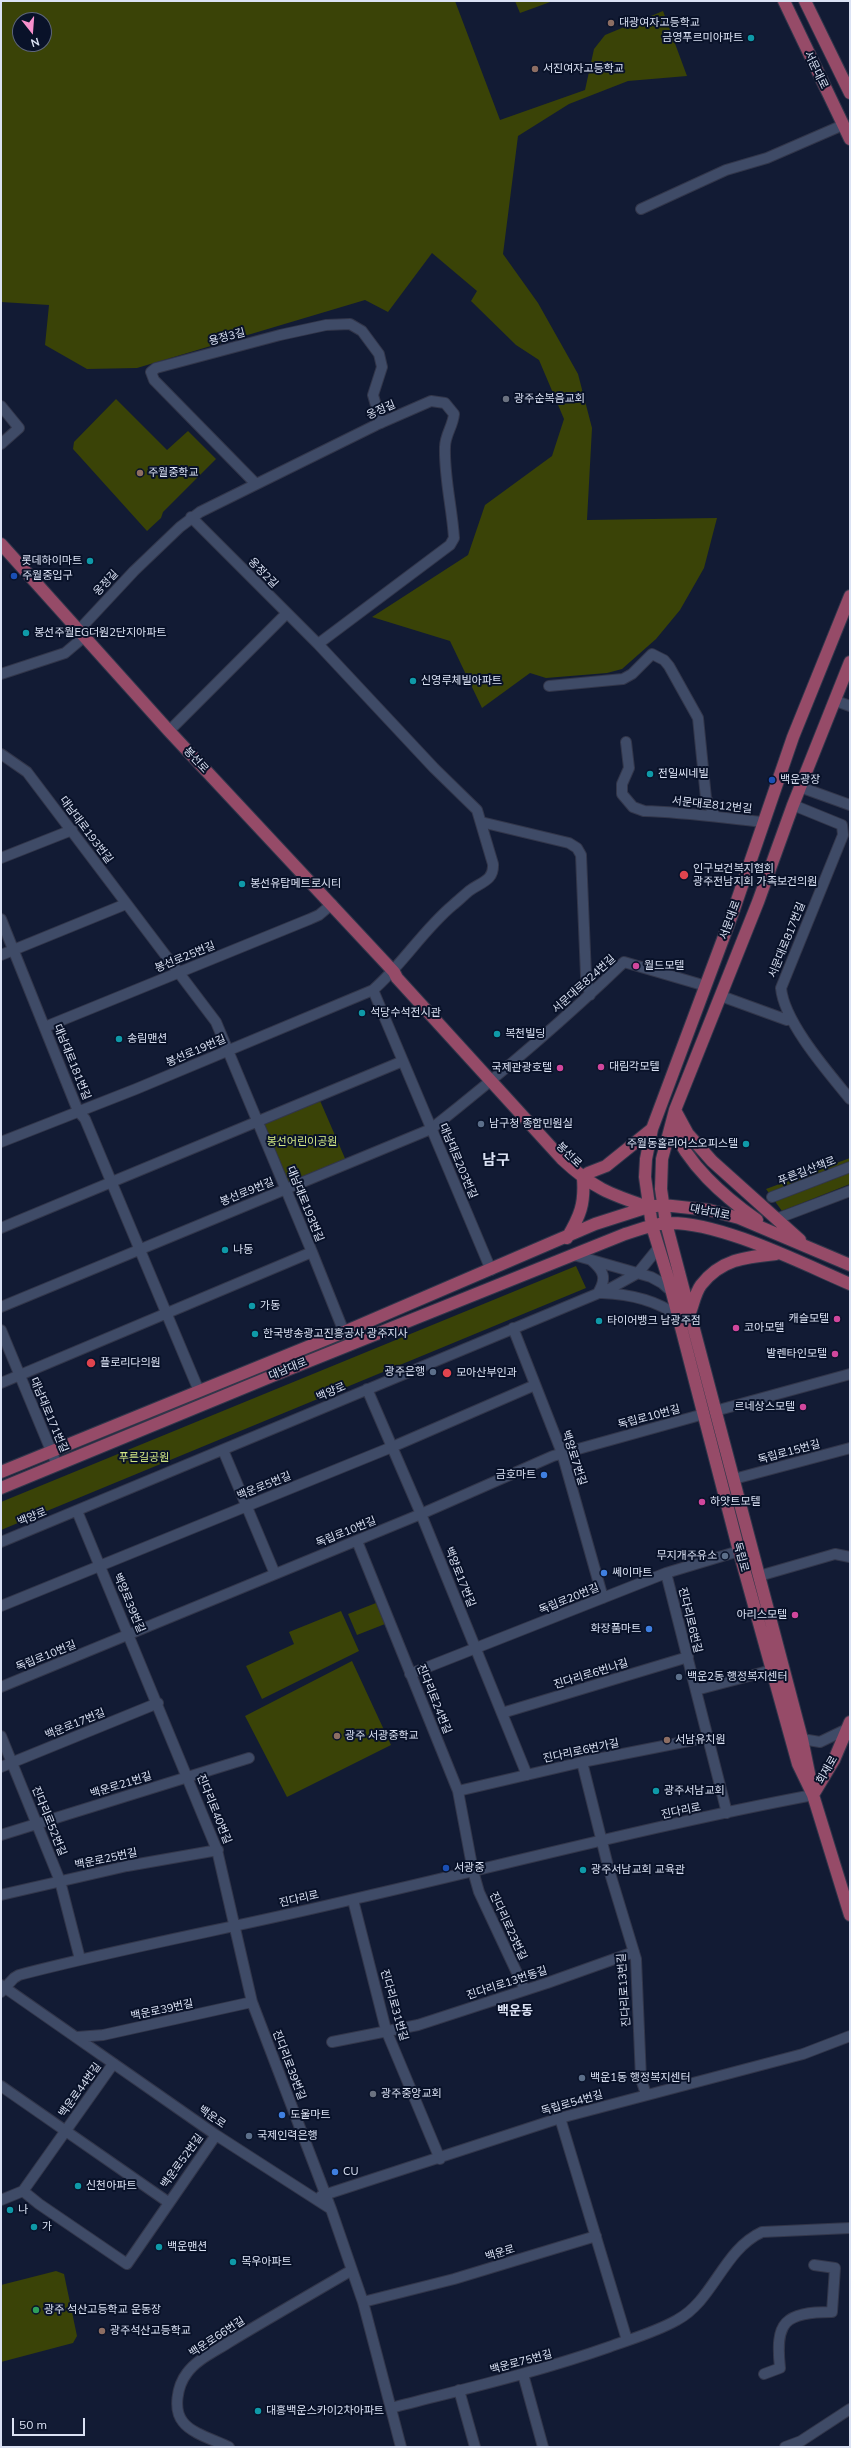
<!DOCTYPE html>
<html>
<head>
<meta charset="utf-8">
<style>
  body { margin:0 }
  #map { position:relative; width:851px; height:2448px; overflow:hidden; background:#121b34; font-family:Mulish,sans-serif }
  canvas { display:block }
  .frame { position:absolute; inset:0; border:2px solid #dbe2f4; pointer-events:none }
  .north { position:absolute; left:12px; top:12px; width:40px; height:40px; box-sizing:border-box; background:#091229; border:1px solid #5d657a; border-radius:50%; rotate:163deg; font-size:11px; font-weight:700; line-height:16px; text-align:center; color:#dbe2f4 }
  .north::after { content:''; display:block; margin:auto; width:14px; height:18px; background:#f890cc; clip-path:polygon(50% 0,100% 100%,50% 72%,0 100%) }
  .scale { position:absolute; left:12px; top:2418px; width:73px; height:18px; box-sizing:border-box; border:2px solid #dbe2f4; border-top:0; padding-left:5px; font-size:12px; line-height:14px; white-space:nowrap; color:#dbe2f4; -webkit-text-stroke:3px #091229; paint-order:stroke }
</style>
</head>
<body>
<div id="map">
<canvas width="851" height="2448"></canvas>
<div class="frame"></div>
<div class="north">N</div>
<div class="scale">50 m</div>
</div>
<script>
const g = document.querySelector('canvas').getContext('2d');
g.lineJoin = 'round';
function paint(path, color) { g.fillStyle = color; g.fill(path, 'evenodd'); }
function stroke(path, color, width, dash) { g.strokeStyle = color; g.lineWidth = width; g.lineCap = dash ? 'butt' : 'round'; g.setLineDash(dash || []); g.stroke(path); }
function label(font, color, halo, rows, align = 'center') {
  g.font = font + ' Mulish,"Noto Sans KR",sans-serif'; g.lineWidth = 4; g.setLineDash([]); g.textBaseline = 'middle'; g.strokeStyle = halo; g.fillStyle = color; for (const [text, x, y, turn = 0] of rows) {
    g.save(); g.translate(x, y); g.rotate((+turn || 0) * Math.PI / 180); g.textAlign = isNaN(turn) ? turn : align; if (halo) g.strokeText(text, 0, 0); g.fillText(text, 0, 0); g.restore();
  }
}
const green = new Path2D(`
  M1 1H455L500 120 585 90 594 49 605 35 663 11 687 76 628 81 569 104 518 136 503 254 538 303 578 374 592 428 587 520 717 518 704 568 680 610 656 639 622 669 607 673 546 678 530 673 482 708 450 641 372 617 468 555 485 505 552 456 564 419 539 360 516 345 471 301 477 291 432 253 388 312 365 300 137 368 87 369 45 345 49 305 1 302ZM20 20H44V44H20Z
  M515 1H553L520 13Z
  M116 399 167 450 188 431 216 459 163 512 161 518 147 531 73 449 74 442Z
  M318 1096 347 1163 286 1189 258 1121Z
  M850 1158V1184L782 1211 766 1189Z
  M576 1266 586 1288 1 1530V1502Z
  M376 1603 385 1624 357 1635 348 1614Z
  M341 1611 359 1651 262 1699 246 1666 294 1644 289 1632Z
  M352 1661 391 1745 287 1797 245 1716Z
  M56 2271 64 2274 77 2336 73 2343 1 2362V2285Z`);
const minor = new Path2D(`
  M641 209 726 170 767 158 843 125
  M1 406 19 428 1 444
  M256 484 154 380 151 372 156 368 280 335 326 325 350 324 362 331 379 354 382 367 373 395 381 423
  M78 631 134 571 180 527 200 512 376 425 431 401 445 403 454 414C453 426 445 435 445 447 444 477 452 507 454 538L450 545 318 644
  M1 674 65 653 84 637
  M549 686 623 679 632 674 652 654 664 660 669 666 698 718 706 798 714 814
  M836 701 850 706
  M169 731 286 614
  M626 742 629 768 622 784V794L633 807 644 811C684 812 723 818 763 822
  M1 754 27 772 216 1022 312 1252
  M800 787 850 805
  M793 805 842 825 843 835 781 988C784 1022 828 1072 850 1099
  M481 822 569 843 577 848 581 855 586 976 590 995
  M1 858 72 830
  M1 919 78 1111 85 1119 199 1391
  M1 955 126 904
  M373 990 491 1270
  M721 996 787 1020 791 1018
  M45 1027 310 919 319 915 332 904
  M1 1142 136 1089 373 990C403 964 423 930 453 905 458 901 463 896 469 891 481 882 494 881 493 864L477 810 434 768 318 644 191 517
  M772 1197 850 1167
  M776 1219 850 1191
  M1 1228 403 1061
  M574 1255 651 1277 662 1283 672 1292
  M591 1260C604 1271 607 1278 598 1293
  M602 1293C629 1294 656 1300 678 1316
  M1 1307 431 1129C498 1076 563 1021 624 962L706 986
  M513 1328 562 1453 603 1598
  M1 1330 57 1465
  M1 1383 312 1252 344 1332
  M367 1389 421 1514 527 1775
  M715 1411 850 1374
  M223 1450 275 1574
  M734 1479 850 1448
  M77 1511 217 1850 252 2002 331 2209
  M357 1541 458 1791 473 1871 479 1892 525 1990
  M1 1542 611 1288 638 1273 659 1247
  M666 1573 727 1813
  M759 1576 835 1554 850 1557
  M1 1606 392 1447 535 1385
  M410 1674 666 1573 739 1551
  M1 1687 421 1514 553 1456 704 1414
  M696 1690 772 1670
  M502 1713 688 1657
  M1 1736 60 1881 80 1959
  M802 1739 820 1742 847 1729
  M582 1762 609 1870 636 1959 641 2079 646 2094
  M1 1767 158 1703
  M458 1791 582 1762 709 1737
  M1 1835 249 1758
  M1 1895 127 1866 218 1850
  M353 1900 386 2030 440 2159
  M1 1985 216 2135 331 2209 363 2302 401 2447
  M1 1992 14 1978 19 1975C130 1946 243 1926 354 1899 507 1864 659 1824 813 1795
  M77 2037 103 2035 252 2002
  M332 2042 418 2025 547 1983 634 1952
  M1 2086 168 2202
  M560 2118 627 2340
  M23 2191 39 2204 127 2264 216 2135
  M321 2196 560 2118 803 2054 850 2036
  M1 2200 23 2191 113 2064
  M363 2302 454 2279 596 2236
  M523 2374 543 2447
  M764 2374 780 2368C775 2322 784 2312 832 2312L835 2268 814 2265
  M459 2390 475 2447
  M391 2408C464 2389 538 2372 609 2347 631 2339 656 2332 677 2320 714 2300 723 2250 762 2232L850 2228
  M229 2447C215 2440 192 2434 183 2422 173 2410 177 2386 187 2373 197 2359 216 2351 231 2341 271 2317 311 2294 352 2270
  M785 2447 801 2441 850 2409`);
const major = new Path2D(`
  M784 1 850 139
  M805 1 850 93
  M1 544 169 731 394 972 397 978 562 1159C593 1188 609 1194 648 1207
  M850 596 793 737 732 915 652 1129 646 1159 645 1177 652 1226 669 1281 739 1551 798 1764 813 1795 850 1915
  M675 1110 688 1134 712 1161 800 1240
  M671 1125C688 1165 722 1195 757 1220
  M588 1173 606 1166 652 1129
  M567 1238C580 1216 585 1204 583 1178
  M689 1315C693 1306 695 1293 701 1285 721 1259 746 1257 776 1254
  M1 1472 344 1332 595 1224 648 1207 663 1205 709 1210 739 1218 850 1265
  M1 1488 277 1374 625 1234C638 1230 653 1224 667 1223 719 1221 801 1263 850 1284
  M811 1783 802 1739 666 1223 661 1189 662 1159 675 1110 758 902 793 805 850 662
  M813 1795 834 1760 850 1722`);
const markers = [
  [611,23,4,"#8d6e63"],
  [751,38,4,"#0f9aa8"],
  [535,69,4,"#8d6e63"],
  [506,399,4,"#6b7280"],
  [140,473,4,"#8d6e63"],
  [90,561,4,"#0f9aa8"],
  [14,576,4,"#1a4fb4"],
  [26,633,4,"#0f9aa8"],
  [413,681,4,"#0f9aa8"],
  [650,774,4,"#0f9aa8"],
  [772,780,4,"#1a4fb4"],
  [684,875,5,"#e0444e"],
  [242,884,4,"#0f9aa8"],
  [636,966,4,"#d1479c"],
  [362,1013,4,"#0f9aa8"],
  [497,1034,4,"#0f9aa8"],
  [119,1039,4,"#0f9aa8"],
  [601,1067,4,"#d1479c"],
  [560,1068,4,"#d1479c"],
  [481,1124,4,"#5c6f8a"],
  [746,1144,4,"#0f9aa8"],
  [225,1250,4,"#0f9aa8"],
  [252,1306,4,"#0f9aa8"],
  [837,1319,4,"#d1479c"],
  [599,1321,4,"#0f9aa8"],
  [736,1328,4,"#d1479c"],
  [255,1334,4,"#0f9aa8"],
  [835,1354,4,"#d1479c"],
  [91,1363,5,"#e0444e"],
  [433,1372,4,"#5c6f8a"],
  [447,1373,5,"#e0444e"],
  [803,1407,4,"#d1479c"],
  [544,1475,4,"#3f7fe0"],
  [702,1502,4,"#d1479c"],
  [725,1556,4,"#5c6f8a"],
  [604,1573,4,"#3f7fe0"],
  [795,1615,4,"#d1479c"],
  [649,1629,4,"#3f7fe0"],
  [679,1677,4,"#5c6f8a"],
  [337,1736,4,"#8d6e63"],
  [667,1740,4,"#8d6e63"],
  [656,1791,4,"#0f9aa8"],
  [446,1868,4,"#1a4fb4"],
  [583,1870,4,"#0f9aa8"],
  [582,2078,4,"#5c6f8a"],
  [373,2094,4,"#6b7280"],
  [282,2115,4,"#3f7fe0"],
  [249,2136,4,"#5c6f8a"],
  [335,2172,4,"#3f7fe0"],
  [78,2186,4,"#0f9aa8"],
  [10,2210,4,"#0f9aa8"],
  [34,2227,4,"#0f9aa8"],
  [159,2247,4,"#0f9aa8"],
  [233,2262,4,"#0f9aa8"],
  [36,2310,4,"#2e9e5b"],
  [102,2331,4,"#8d6e63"],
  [258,2411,4,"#0f9aa8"]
];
const poiNames = [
  ["대광여자고등학교",619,23],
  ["금영푸르미아파트",743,38,"right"],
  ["서진여자고등학교",543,69],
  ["광주순복음교회",514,399],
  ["주월중학교",148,473],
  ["롯데하이마트",82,561,"right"],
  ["주월중입구",22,576],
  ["봉선주월EG더원2단지아파트",34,633],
  ["신영루체빌아파트",421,681],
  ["전일씨네빌",658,774],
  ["백운광장",780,780],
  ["인구보건복지협회",693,869],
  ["광주전남지회 가족보건의원",693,882],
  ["봉선유탑메트로시티",250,884],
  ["월드모텔",644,966],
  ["석당수석전시관",370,1013],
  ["복천빌딩",505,1034],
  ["송림맨션",127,1039],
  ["대림각모텔",609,1067],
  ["국제관광호텔",552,1068,"right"],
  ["남구청 종합민원실",489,1124],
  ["주월동홀리어스오피스텔",738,1144,"right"],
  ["나동",233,1250],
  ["가동",260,1306],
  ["캐슬모텔",829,1319,"right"],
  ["타이어뱅크 남광주점",607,1321],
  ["코아모텔",744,1328],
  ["한국방송광고진흥공사 광주지사",263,1334],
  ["발렌타인모텔",827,1354,"right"],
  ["플로리다의원",100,1363],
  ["광주은행",425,1372,"right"],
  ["모아산부인과",456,1373],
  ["르네상스모텔",795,1407,"right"],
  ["금호마트",536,1475,"right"],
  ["하얏트모텔",710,1502],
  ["무지개주유소",717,1556,"right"],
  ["쎄이마트",612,1573],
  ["아리스모텔",787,1615,"right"],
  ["화장품마트",641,1629,"right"],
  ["백운2동 행정복지센터",687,1677],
  ["광주 서광중학교",345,1736],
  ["서남유치원",675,1740],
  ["광주서남교회",664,1791],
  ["서광중",454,1868],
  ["광주서남교회 교육관",591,1870],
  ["백운1동 행정복지센터",590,2078],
  ["광주중앙교회",381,2094],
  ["도울마트",290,2115],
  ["국제인력은행",257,2136],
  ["CU",343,2172],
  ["신천아파트",86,2186],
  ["나",18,2210],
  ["가",42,2227],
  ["백운맨션",167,2247],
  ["목우아파트",241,2262],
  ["광주 석산고등학교 운동장",44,2310],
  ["광주석산고등학교",110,2331],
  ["대흥백운스카이2차아파트",266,2411]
];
const streetNames = [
  ["서문대로",816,70,64],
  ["용정3길",227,337,-15],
  ["옹정길",381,410,-24],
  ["옹정2길",263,573,46],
  ["옹정길",106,583,-47],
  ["봉선로",196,760,47],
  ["서문대로812번길",712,805,6],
  ["대남대로193번길",86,830,53],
  ["서문대로",730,920,-70],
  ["서문대로817번길",787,940,-68],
  ["봉선로25번길",185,957,-22],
  ["서문대로824번길",584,984,-42],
  ["봉선로19번길",196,1051,-23],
  ["대남대로181번길",72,1062,68],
  ["봉선로",569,1155,44],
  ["대남대로203번길",458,1161,67],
  ["푸른길산책로",807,1171,-21],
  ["봉선로9번길",247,1192,-22],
  ["대남대로193번길",305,1204,68],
  ["대남대로",710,1212,11],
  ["대남대로",288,1369,-22],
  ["백양로",331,1392,-23],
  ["대남대로171번길",49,1415,67],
  ["독립로10번길",649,1417,-15],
  ["독립로15번길",789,1452,-15],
  ["백양로7번길",574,1458,72],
  ["백운로5번길",264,1486,-22],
  ["백양로",32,1517,-22],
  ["독립로10번길",346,1532,-22],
  ["독립로",741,1557,75],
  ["백양로17번길",460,1577,68],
  ["독립로20번길",569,1599,-22],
  ["백양로39번길",129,1603,67],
  ["진다리로6번길",690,1620,76],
  ["독립로10번길",46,1656,-22],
  ["진다리로6번나길",591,1674,-17],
  ["진다리로24번길",434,1699,68],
  ["백운로17번길",75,1724,-22],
  ["진다리로6번가길",581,1751,-12],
  ["회재로",827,1770,-60],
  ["백운로21번길",121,1785,-17],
  ["진다리로40번길",214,1809,68],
  ["진다리로",681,1811,-12],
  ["진다리로52번길",49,1821,68],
  ["백운로25번길",106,1859,-12],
  ["진다리로",299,1899,-13],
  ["진다리로23번길",508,1926,65],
  ["진다리로13번동길",507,1983,-18],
  ["진다리로13번길",624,1990,-94],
  ["진다리로31번길",394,2005,74],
  ["백운로39번길",162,2010,-12],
  ["진다리로39번길",289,2065,69],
  ["백운로44번길",80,2090,-54],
  ["독립로54번길",572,2103,-16],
  ["백운로",212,2117,35],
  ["백운로52번길",182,2161,-54],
  ["백운로",500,2253,-17],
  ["백운로66번길",217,2337,-33],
  ["백운로75번길",521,2362,-15]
];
const parkNames = [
  ["봉선어린이공원",302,1142],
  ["푸른길공원",144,1458]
];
const quarterNames = [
  ["백운동",515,2011]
];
const districtNames = [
  ["남구",496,1160]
];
paint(green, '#3a4307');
stroke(minor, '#32364a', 12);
stroke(major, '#32364a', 14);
stroke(minor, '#3f4b67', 10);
stroke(major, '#964b68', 12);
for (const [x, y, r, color] of markers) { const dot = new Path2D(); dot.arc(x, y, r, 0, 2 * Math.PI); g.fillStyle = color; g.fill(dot); stroke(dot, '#091229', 1.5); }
label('11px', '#dbe2f4', '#091229', poiNames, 'left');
label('11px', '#dbe2f4', '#091229', streetNames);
label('11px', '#d3e884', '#091229', parkNames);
label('bold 13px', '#dbe2f4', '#091229', quarterNames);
label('bold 15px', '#dbe2f4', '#091229', districtNames);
</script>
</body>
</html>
